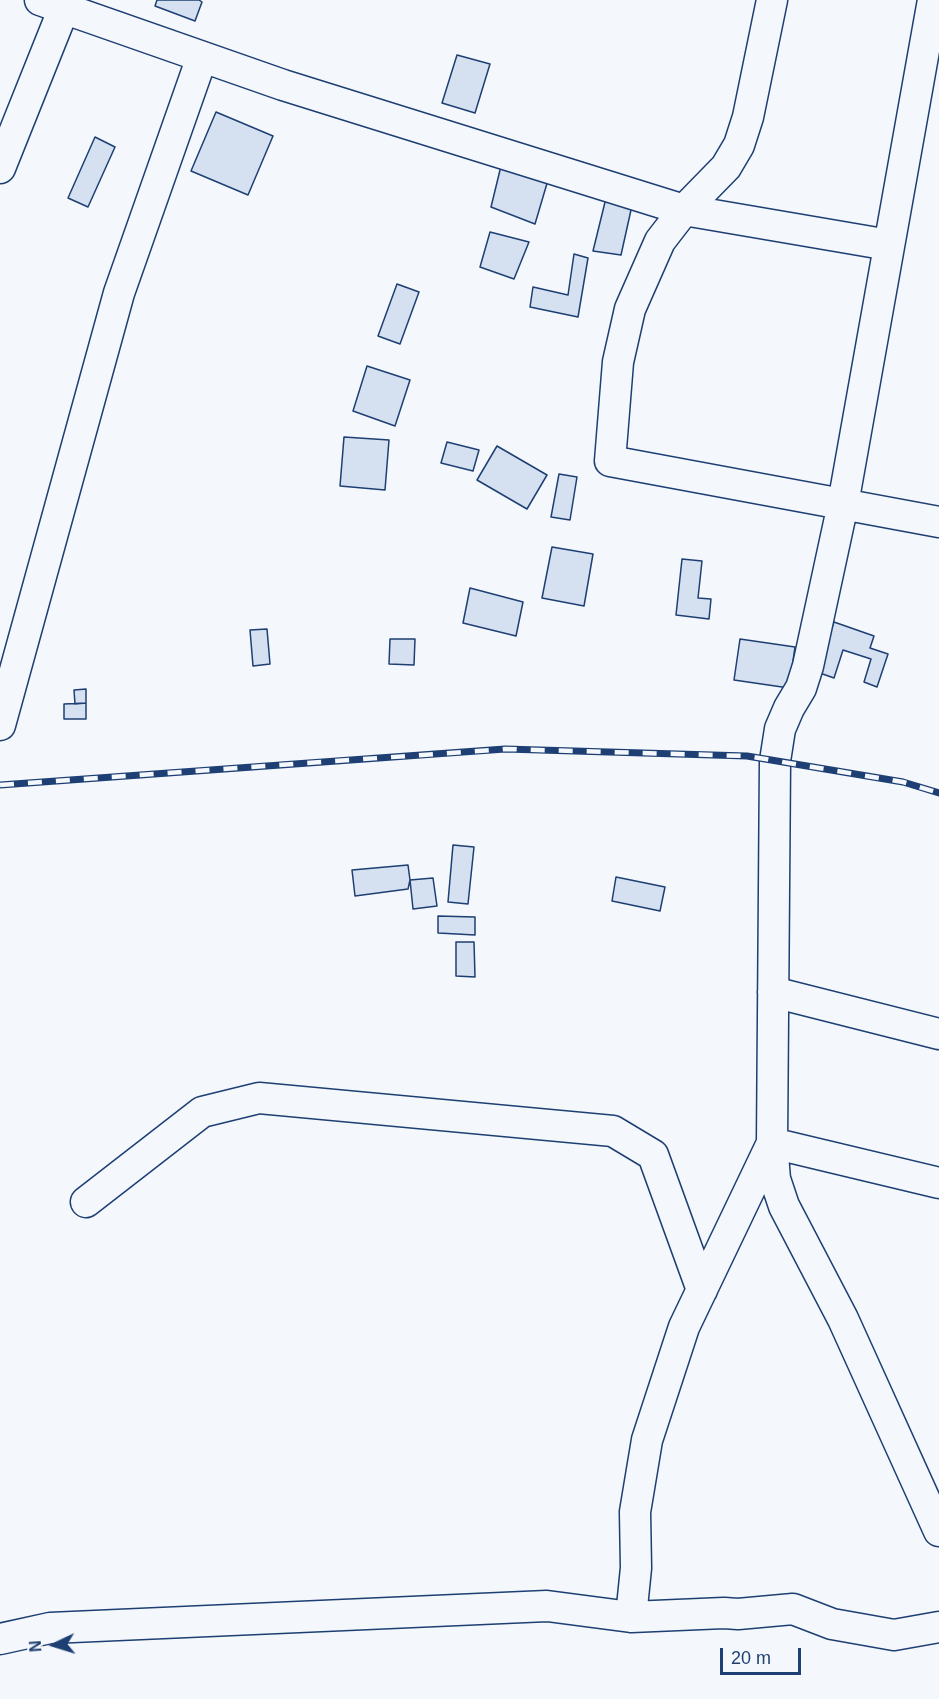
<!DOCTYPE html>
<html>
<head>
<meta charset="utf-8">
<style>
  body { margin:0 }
  #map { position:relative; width:939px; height:1699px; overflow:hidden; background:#f4f7fb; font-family:Arial,sans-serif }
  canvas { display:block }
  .north { position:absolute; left:24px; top:1615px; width:60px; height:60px; -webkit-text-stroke:4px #f4f7fb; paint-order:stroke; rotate:266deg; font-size:16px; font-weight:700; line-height:24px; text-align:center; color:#1d3f73 }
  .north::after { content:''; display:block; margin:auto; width:21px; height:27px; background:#1d3f73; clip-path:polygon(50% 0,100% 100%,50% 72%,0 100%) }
  .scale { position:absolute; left:720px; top:1648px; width:81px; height:27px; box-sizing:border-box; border:3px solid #1d3f73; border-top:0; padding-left:8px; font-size:18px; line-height:21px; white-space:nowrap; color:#1d3f73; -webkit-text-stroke:4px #f4f7fb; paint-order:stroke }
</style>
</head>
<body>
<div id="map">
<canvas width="939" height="1699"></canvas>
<div class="north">N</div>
<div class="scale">20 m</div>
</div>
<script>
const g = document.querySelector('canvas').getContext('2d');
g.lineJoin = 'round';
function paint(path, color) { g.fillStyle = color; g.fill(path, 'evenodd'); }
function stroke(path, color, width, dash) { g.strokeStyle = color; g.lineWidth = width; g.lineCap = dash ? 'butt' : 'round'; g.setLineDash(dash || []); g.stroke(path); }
const building = new Path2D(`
  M157 0H199L202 2 195 21 155 6Z
  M457 55 490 64 475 113 442 103Z
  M216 112 273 136 248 195 191 171Z
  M95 137 115 147 88 207 68 198Z
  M501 166 548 180 535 224 491 207Z
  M606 198 633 201 621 255 593 251Z
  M490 232 529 242 514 279 480 267Z
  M574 254 588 258 578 317 530 307 533 287 568 295Z
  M397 284 419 292 400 344 378 336Z
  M367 366 410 380 395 426 353 411Z
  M344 437 389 440 385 490 340 486Z
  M447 442 479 450 473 471 441 463Z
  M497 446 547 475 527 509 477 480Z
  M559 474 577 477 570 520 551 517Z
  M552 547 593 554 584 606 542 598Z
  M682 559 702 561 698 598 711 599 709 619 676 615Z
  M470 588 523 602 516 636 463 623Z
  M834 622 874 636 870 648 888 654 877 687 864 682 871 659 843 650 834 678 817 672Z
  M267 629 270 664 253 666 250 630Z
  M390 639H415L414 665 389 664Z
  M740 639 795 647 789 688 734 680Z
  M86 689V703L75 704 74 690Z
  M86 703V719H64V704Z
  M453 845 474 847 468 904 448 902Z
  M408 865 410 880 408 889 355 896 352 870Z
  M616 877 665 887 660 911 612 901Z
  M433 878 437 906 413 909 410 880Z
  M438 916 475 917V935L438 933Z
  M456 942H474L475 977 456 976Z`);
const minor = new Path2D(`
  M40 0 283 85 684 210 889 245
  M772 0 748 117 739 145 726 167 684 210 660 241 630 309 618 362 610 461 939 522
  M933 0 843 504 808 666 801 688 789 708 780 729 775 761 772 1143 775 1179 784 1206 843 1319 939 1531
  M0 168 64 8
  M0 725 119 293 202 57
  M773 992 939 1034
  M86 1202 202 1112 259 1098 613 1131 653 1155 702 1290
  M631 1617 636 1568 635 1512 647 1440 684 1327 772 1143 939 1183
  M0 1639 50 1628 547 1606 631 1617 724 1613 738 1614 793 1609 832 1624 894 1635 939 1627`);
const rail = new Path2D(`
  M0 785 505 749 747 756 903 782 939 793`);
paint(building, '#d5e0f0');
stroke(building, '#1d3f73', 1.5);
stroke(minor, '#1d3f73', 33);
stroke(minor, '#f4f7fb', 30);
stroke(rail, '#1d3f73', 7);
stroke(rail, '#f4f7fb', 4.5, [14]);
</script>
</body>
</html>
